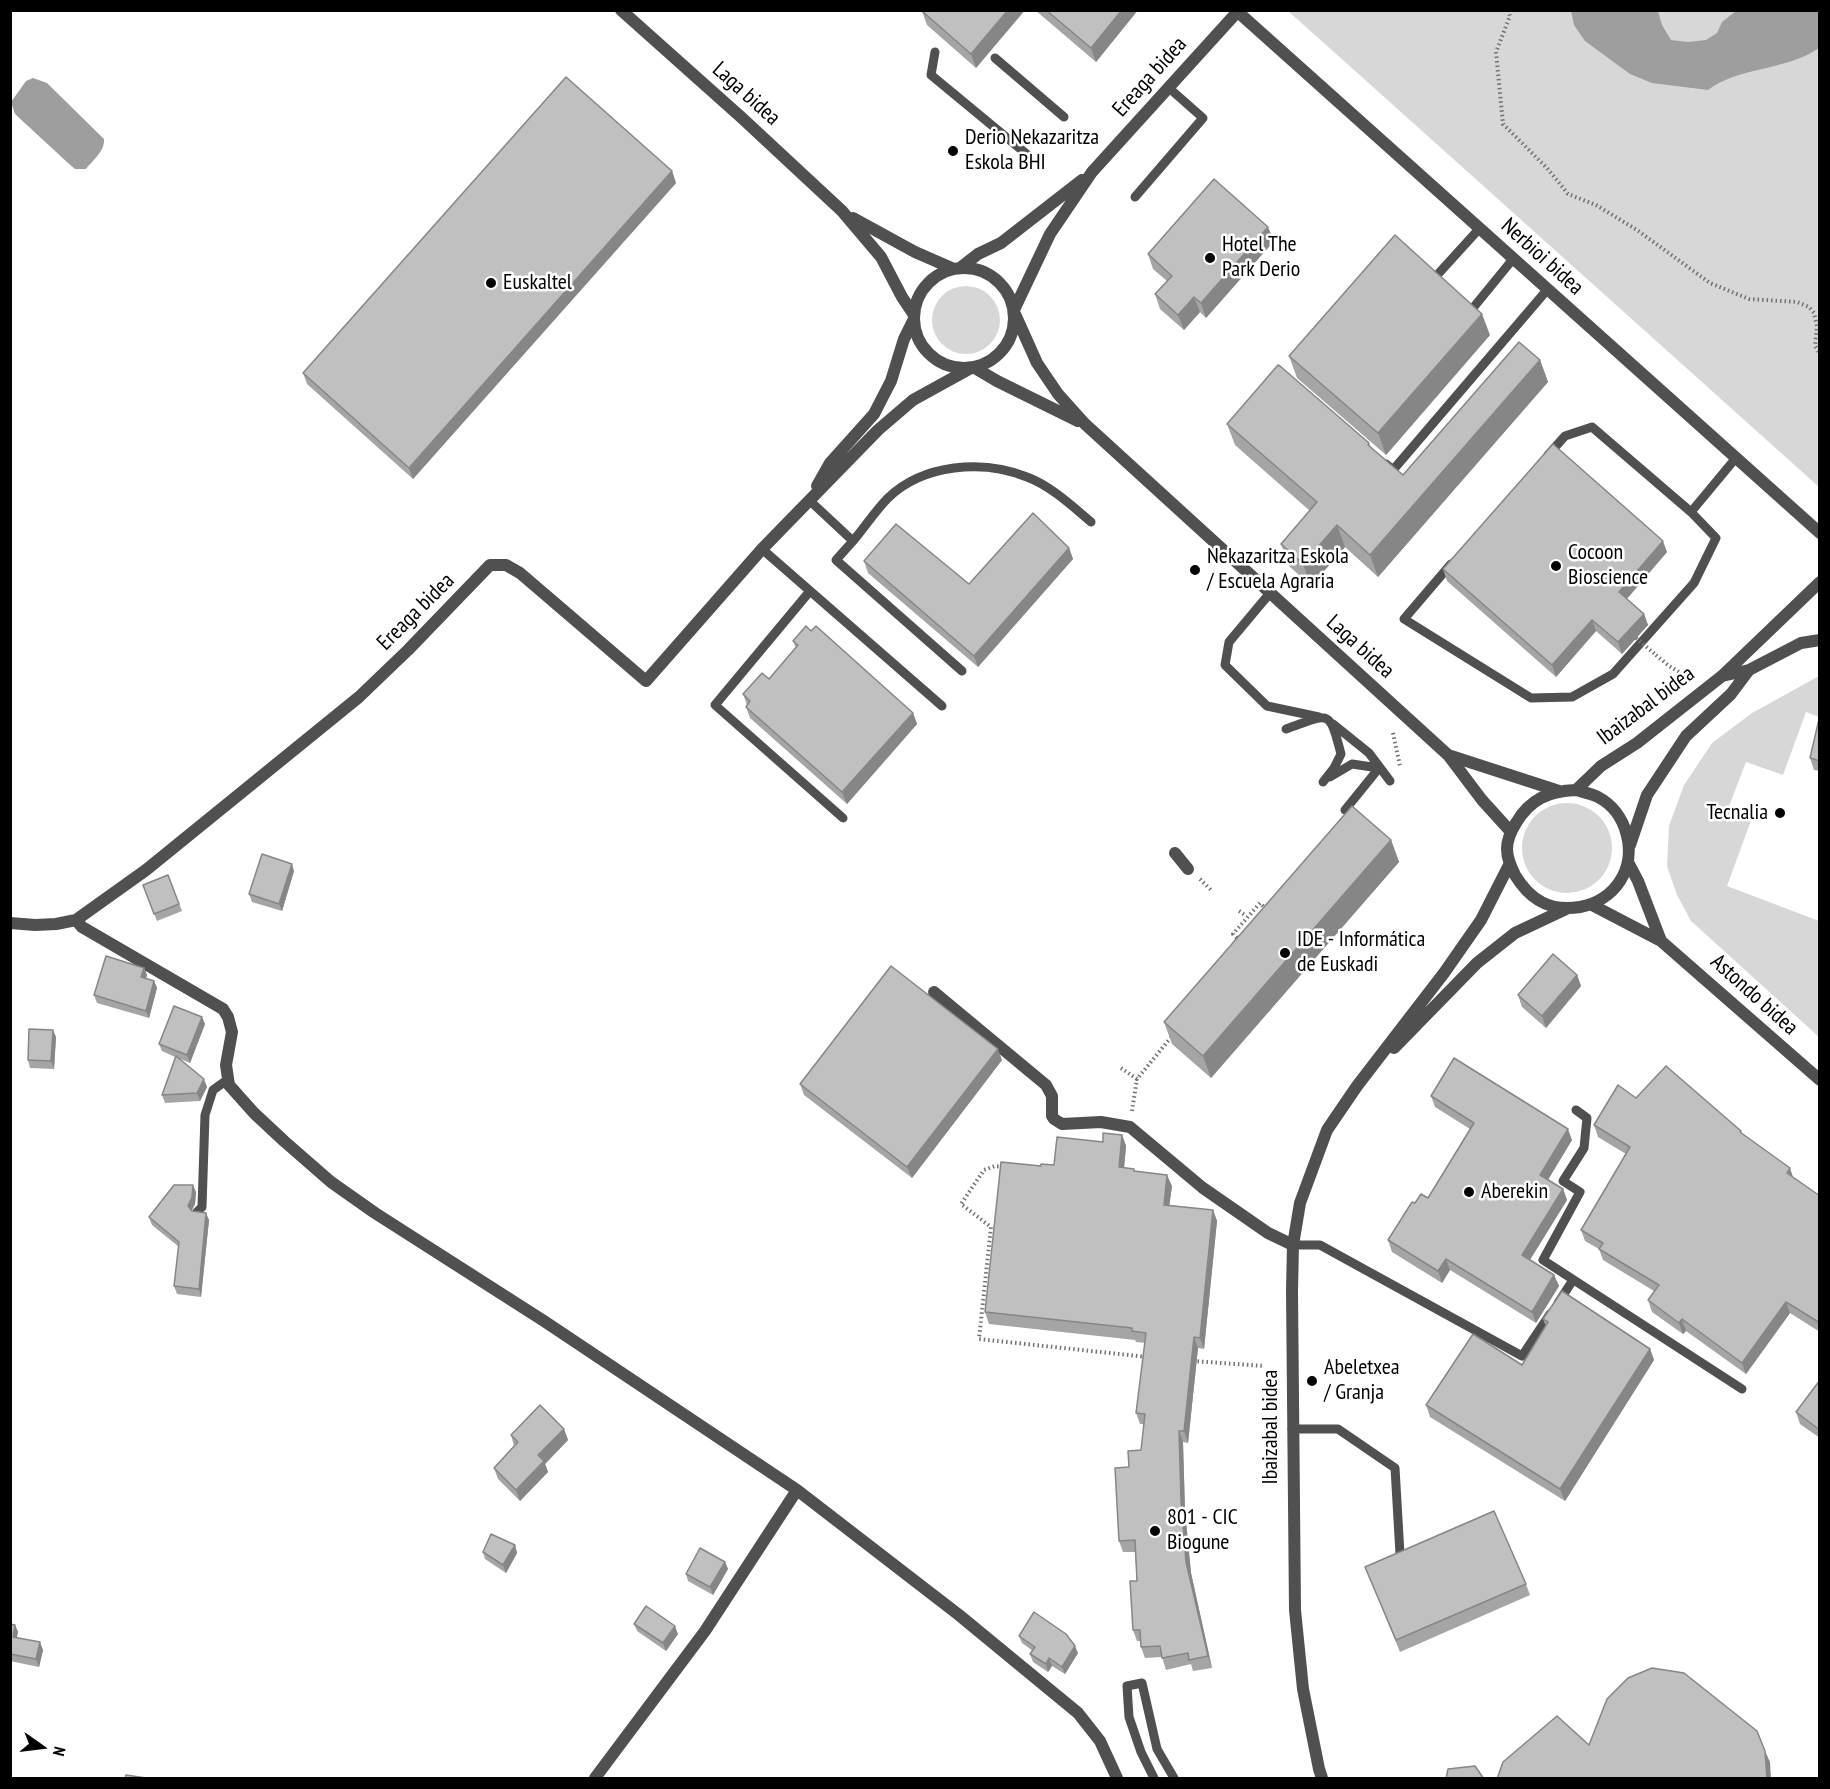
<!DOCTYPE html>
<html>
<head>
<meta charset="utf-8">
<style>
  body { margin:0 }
  #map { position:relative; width:1830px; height:1789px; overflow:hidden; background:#fff; font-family:"PT Sans Narrow",sans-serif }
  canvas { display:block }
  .frame { position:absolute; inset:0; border:12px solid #000; pointer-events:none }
  .north { position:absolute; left:12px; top:1717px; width:60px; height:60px; -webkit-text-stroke:4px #fff; paint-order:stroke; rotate:104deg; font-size:16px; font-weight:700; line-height:24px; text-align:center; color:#000 }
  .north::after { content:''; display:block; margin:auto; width:21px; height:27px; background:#000; clip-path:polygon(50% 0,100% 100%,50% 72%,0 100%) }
</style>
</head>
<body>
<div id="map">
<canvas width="1830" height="1789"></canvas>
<div class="frame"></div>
<div class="north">N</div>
</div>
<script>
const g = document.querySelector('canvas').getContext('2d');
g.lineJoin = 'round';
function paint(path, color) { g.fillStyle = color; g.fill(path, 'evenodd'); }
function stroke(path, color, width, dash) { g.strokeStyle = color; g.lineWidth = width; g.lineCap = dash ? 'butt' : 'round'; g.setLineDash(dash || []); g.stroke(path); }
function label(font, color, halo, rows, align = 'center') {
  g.font = font + ' "PT Sans Narrow",sans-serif'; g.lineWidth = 5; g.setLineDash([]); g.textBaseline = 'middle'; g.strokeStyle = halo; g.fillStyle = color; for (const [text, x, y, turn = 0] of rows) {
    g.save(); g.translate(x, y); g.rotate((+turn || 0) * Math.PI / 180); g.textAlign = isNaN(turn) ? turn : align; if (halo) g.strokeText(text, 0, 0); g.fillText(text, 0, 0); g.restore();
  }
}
const green = new Path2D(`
  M1288 11H1819V487L1344 61Z
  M932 320a34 34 0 1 1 68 0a34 34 0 1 1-68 0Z
  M1819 676V717L1806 712 1783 775 1746 762 1728 809 1752 818 1727 886 1819 921V1037L1691 921 1677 895 1667 866 1669 826 1684 785 1712 743 1752 713Z
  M1522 848a45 45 0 1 1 90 0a45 45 0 1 1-90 0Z`);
const water = new Path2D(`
  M1571 11H1658L1662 25 1671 40 1688 42 1706 40 1717 33 1722 22 1736 11H1819V48C1786 71 1740 66 1708 90L1652 83 1630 74 1585 41 1574 25Z
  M33 78 47 83 104 139C105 151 93 160 86 169H75L68 163 15 114 11 102 26 81Z`);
const path = new Path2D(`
  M1508 10 1510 16 1496 52 1503 124 1547 168 1568 194 1596 205 1637 230 1710 283 1749 299 1797 302 1809 307 1814 313 1817 326 1815 346 1820 354
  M1656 655 1669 666 1684 675
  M1393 733 1400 766
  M1200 879 1212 891
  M1239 911 1246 916
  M1240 941 1233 934 1260 903 1267 910
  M1121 1068 1137 1079 1173 1035
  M1132 1111 1137 1079
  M1003 1167 995 1166 984 1170 961 1204 991 1227 979 1339 1147 1357
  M1193 1361 1264 1366`);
const service = new Path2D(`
  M935 52 931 75 1029 156
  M995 58 1064 117
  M1135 197 1203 118 1169 88
  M1439 273 1479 229
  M1473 308 1513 259
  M1548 455 1565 436 1592 427 1691 512
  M1386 464 1393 470 1547 290
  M809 500 853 541C865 527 875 511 888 498 923 464 983 459 1027 477 1051 486 1072 506 1091 522
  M853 541 836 560 962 671
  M762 549 942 706
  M1451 564 1404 619 1531 698 1572 697 1613 674 1694 583 1716 538 1691 512 1735 459
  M810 591 715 705 843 818
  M1270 593 1229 642 1225 665 1267 706 1319 717
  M1333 724 1369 753 1390 781
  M1286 729C1329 714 1329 707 1341 754L1334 768 1323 782
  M1330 777 1352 764 1379 768
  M1345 810 1379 768
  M1576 1110 1587 1118 1584 1148 1563 1181 1580 1192 1543 1260 1742 1389
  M197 1212 202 1207 205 1115 213 1090 227 1080
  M1293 1245H1320L1522 1356 1550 1314
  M1558 1303 1573 1280
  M1292 1429H1338L1395 1468 1400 1554
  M1154 1778 1141 1752 1129 1717 1127 1686 1142 1683 1157 1749 1174 1778`);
const pedestrian = new Path2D(`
  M1175 853 1188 869`);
const minor = new Path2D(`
  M1238 12 1820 533
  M817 486 830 463 874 414 891 381 904 339 914 319
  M1722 676 1820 582
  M1628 862 1638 881 1661 941
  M1592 905 1661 941 1820 1080
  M76 920 82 927 223 1009 228 1017 232 1032 226 1065 229 1085 254 1113 284 1141 331 1182 375 1213 544 1321 797 1490 959 1615 1078 1713 1100 1741 1117 1778
  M10 923 35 925 56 924 76 920 146 870 359 697 408 650 490 565H506L520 573 646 681 762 549 878 430 913 400 971 368
  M934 992 1046 1085 1052 1096V1116L1054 1119 1062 1124 1101 1122 1130 1127 1203 1188 1268 1233 1293 1245
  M595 1778 705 1631 797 1490`);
const tertiary = new Path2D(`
  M621 10 742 118 842 211 881 257 902 297 914 315
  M853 218 915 252 954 269
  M914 318a50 50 0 1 1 100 0a50 50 0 1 1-100 0Z
  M960 268 978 254 1001 243 1082 180
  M1014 310 1050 234 1092 172 1239 10
  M1015 314 1037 363 1058 394 1085 424 1448 755 1482 800 1511 832
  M975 368 997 381 1078 421
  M1448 755 1559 791
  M1576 790C1583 792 1592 794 1598 797 1627 812 1638 853 1620 881 1611 895 1596 904 1580 907 1550 912 1530 900 1515 875 1511 867 1507 859 1507 849 1507 840 1511 831 1516 823 1530 799 1549 791 1576 790Z
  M1576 790 1601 766 1637 743 1722 676 1749 670 1801 643 1820 640
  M1630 845 1647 795 1686 736 1731 694 1749 670
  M1394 1048 1477 963 1515 933 1566 909
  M1322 1778 1319 1769 1303 1689 1295 1610 1292 1291 1293 1245 1300 1203 1327 1130 1357 1086 1444 973 1481 920 1509 865`);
const pathBridge = new Path2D(`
  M1636 638 1656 655`);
const wall = new Path2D(`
  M922 10H1025L976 68 927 25 922 11Z
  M1035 10H1138L1096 62Z
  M672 171 676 183 413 479 307 384 303 373Z
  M1274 241 1206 318 1200 312 1184 330 1160 309 1155 294 1167 281 1153 269 1148 254Z
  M1490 335 1386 455 1297 378 1289 356Z
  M1540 360 1548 382 1378 577 1345 547 1311 586 1289 566 1281 544 1310 511 1235 445 1227 424 1369 443 1371 447 1403 475Z
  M1069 548 1073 559 978 667 868 573 864 561 969 584Z
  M1667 552 1627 599 1644 614 1648 625 1622 654 1596 631 1556 677 1447 581 1443 569Z
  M811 631 913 713 917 724 847 804 750 718 746 707 747 705 743 694 769 679 796 648 793 641Z
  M1820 719V771L1814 770 1810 758Z
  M1391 840 1399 862 1211 1078 1172 1044 1164 1022Z
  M294 871 282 911 252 902 249 894Z
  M168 875 182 911 157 921 143 885Z
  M144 968 147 975 146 978 154 981 157 988 149 1018 97 1003 94 995Z
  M1577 975 1581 986 1546 1028 1522 1007 1518 995Z
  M205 1024 190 1063 178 1058 207 1087 200 1101 165 1103 162 1095 175 1057 162 1051 159 1044Z
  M56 1037 54 1069 30 1068 28 1060Z
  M1002 1060 912 1178 804 1095 800 1084Z
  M1431 1096 1572 1140 1548 1180 1563 1189 1567 1200 1530 1260 1554 1275 1559 1286 1536 1323 1450 1270 1442 1283 1392 1252 1388 1240 1415 1203 1428 1198 1470 1129 1435 1107Z
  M1636 1098 1741 1131 1742 1134 1793 1177 1820 1196V1332L1790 1313 1746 1374 1686 1331 1683 1334 1652 1312 1648 1300 1654 1291 1603 1260 1599 1249 1585 1241 1581 1230 1626 1154 1598 1137 1594 1125Z
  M1122 1135 1126 1146 1124 1168 1134 1169 1135 1172 1172 1186 1169 1205 1213 1210 1217 1221 1204 1349 1198 1348 1188 1443 1183 1442 1185 1511 1191 1573 1212 1668 1193 1671 1191 1664 1166 1670 1162 1657 1145 1658 1141 1647V1641H1137L1133 1630 1137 1581 1135 1552H1123L1119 1541 1129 1467 1141 1450 1144 1424H1140L1136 1413 1145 1343 1136 1342 1135 1340 989 1324 985 1312 1041 1166 1054 1165 1103 1142Z
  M196 1192 195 1204 192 1211 209 1220 201 1297 177 1294 174 1286 179 1247 152 1225 149 1217Z
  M1543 1319 1650 1349 1654 1360 1565 1501 1430 1417 1426 1405 1522 1365 1546 1326Z
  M1820 1380V1438L1800 1424 1796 1412Z
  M564 1429 568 1440 545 1464 548 1472 520 1501 498 1479 494 1468 514 1446 511 1435Z
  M515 1545 517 1553 506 1573 485 1559 483 1552Z
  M725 1562 728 1569 713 1595 688 1581 686 1574Z
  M1365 1567 1526 1584 1530 1595 1400 1652Z
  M10 1624 15 1625 18 1632 17 1637 43 1650 39 1667 10 1661Z
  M634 1624 678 1634 666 1651 637 1631Z
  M1019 1636 1078 1653 1065 1674 1052 1666 1048 1672 1033 1662 1030 1654 1033 1651 1022 1643Z`);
const shadedWall = new Path2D(`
  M1008 10H1025L976 68 971 54Z
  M1122 10H1138L1096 62 1091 48Z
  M672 171 676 183 413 479 409 468Z
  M1268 227 1274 241 1206 318 1201 303Z
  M1194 297 1200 312 1184 330 1178 315Z
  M1482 314 1490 335 1386 455 1378 433Z
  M1540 360 1548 382 1378 577 1370 555Z
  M1337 525 1345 547 1311 586 1303 564Z
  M1663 541 1667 552 1623 603 1619 592Z
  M1069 548 1073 559 978 667 974 656Z
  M1644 614 1648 625 1622 654 1618 642Z
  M1592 620 1596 631 1556 677 1552 665Z
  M913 713 917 724 847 804 842 792Z
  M1391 840 1399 862 1211 1078 1203 1056Z
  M292 864 294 871 282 911 279 904Z
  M144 968 147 975 144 984 141 977Z
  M1577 975 1581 986 1546 1028 1542 1016Z
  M154 981 157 988 149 1018 146 1011Z
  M202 1017 205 1024 190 1063 187 1055Z
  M53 1030 56 1037 54 1069 51 1061Z
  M998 1049 1002 1060 912 1178 907 1167Z
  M204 1079 207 1087 200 1101 197 1093Z
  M1568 1129 1572 1140 1544 1186 1540 1175Z
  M1122 1135 1126 1146 1123 1179 1119 1167Z
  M1790 1168 1794 1180 1787 1173Z
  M1167 1175 1172 1186 1168 1216 1164 1205Z
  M193 1185 196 1192 195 1204 190 1213 188 1206Z
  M1563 1189 1567 1200 1526 1266 1522 1255Z
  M1213 1210 1217 1221 1204 1349 1200 1338Z
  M206 1213 209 1220 201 1297 199 1289Z
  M1446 1259 1450 1270 1442 1283 1438 1271Z
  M1554 1275 1559 1286 1536 1323 1532 1312Z
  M1786 1302 1790 1313 1746 1374 1742 1363Z
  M1682 1319 1686 1331 1683 1334 1679 1323Z
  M1194 1337 1198 1348 1188 1443 1184 1431Z
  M1650 1349 1654 1360 1565 1501 1560 1489Z
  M564 1429 568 1440 545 1464 548 1472 520 1501 516 1490 538 1455Z
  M1179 1431 1183 1442 1185 1511 1191 1573 1212 1668 1208 1656 1186 1562 1181 1500Z
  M515 1545 517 1553 506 1573 503 1565Z
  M725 1562 728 1569 713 1595 710 1587Z
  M15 1625 18 1632 15 1644 13 1637Z
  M675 1626 678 1634 666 1651 663 1643Z
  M40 1642 43 1650 39 1667 36 1659Z
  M1075 1646 1078 1653 1065 1674 1062 1667Z
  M1049 1658 1052 1666 1048 1672 1046 1664Z
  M1765 1751 1770 1762 1771 1779H1767Z`);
const building = new Path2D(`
  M922 10H1008L971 54 922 11Z
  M1046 10H1122L1091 48Z
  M566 77 672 171 409 468 303 373Z
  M1214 179 1268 227 1201 303 1194 297 1178 315 1155 294 1172 276 1148 254Z
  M1395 235 1482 314 1378 433 1289 356Z
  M1519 342 1540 360 1370 555 1337 525 1303 564 1281 544 1317 502 1227 424 1278 365 1280 366 1369 443 1368 445 1403 475Z
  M1553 444 1663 541 1619 592 1644 614 1618 642 1592 620 1552 665 1443 569Z
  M1033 513 1069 548 974 656 864 561 896 524 969 584Z
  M806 626 811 631 816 626 913 713 842 792 746 707 750 701 743 694 762 673 769 679 798 645 793 641Z
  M1819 719H1820V761L1810 758Z
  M1352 806 1391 840 1203 1056 1164 1022Z
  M262 854 292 864 279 904 249 894Z
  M168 875 179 904 154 914 143 885Z
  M1553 954 1577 975 1542 1016 1518 995Z
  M106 956 144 968 141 977 154 981 146 1011 94 995Z
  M891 966 998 1049 907 1167 800 1084Z
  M174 1006 202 1017 187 1055 159 1044Z
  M29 1029 53 1030 51 1061 28 1060Z
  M176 1056 204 1079 197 1093 162 1095Z
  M1454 1058 1568 1129 1540 1175 1563 1189 1522 1255 1554 1275 1532 1312 1446 1259 1438 1271 1388 1240 1412 1202 1415 1203 1421 1194 1428 1198 1474 1123 1431 1096Z
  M1666 1066 1741 1131 1740 1132 1790 1168 1787 1173 1820 1196V1323L1786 1302 1742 1363 1682 1319 1679 1323 1648 1300 1659 1285 1599 1249 1603 1243 1581 1230 1630 1147 1594 1125 1618 1085 1636 1098Z
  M1103 1133 1122 1135 1119 1167 1134 1169V1171L1167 1175 1164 1205 1213 1210 1200 1338 1194 1337 1184 1431H1179L1181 1500 1186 1562 1208 1656 1189 1660 1188 1653 1162 1658 1160 1646 1141 1647 1140 1630H1133L1130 1581H1137L1135 1540 1119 1541 1115 1468 1129 1467 1128 1451 1141 1450 1145 1414 1136 1413 1146 1333 1132 1331V1328L985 1312 1001 1162 1041 1166V1164L1054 1165 1057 1137 1103 1142Z
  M174 1185H193L192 1197 188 1206 192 1211 206 1213 199 1289 174 1286 179 1242 149 1217Z
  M1562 1291 1650 1349 1560 1489 1426 1405 1473 1334 1522 1365 1548 1322 1543 1319Z
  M1820 1380V1430L1796 1412Z
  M540 1405 564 1429 538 1455 544 1461 516 1490 494 1468 518 1442 511 1435Z
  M1494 1511 1526 1584 1396 1640 1365 1567Z
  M491 1534 515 1545 503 1565 483 1552Z
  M700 1548 725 1562 710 1587 686 1574Z
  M646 1606 675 1626 663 1643 634 1624Z
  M1034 1612 1066 1634 1075 1646 1062 1667 1049 1658 1046 1664 1030 1654 1035 1647 1019 1636Z
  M10 1624 15 1625 13 1637 40 1642 36 1659 10 1654Z
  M1652 1668 1684 1673 1757 1731 1765 1751 1767 1779H1497L1503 1762 1557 1716 1589 1745 1607 1699 1628 1678Z
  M1475 1766 1484 1779H1446L1448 1769Z
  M126 1775 146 1778 125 1779Z`);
const markers = [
  [953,151,6,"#000"],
  [1210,258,6,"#000"],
  [491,283,6,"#000"],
  [1556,566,6,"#000"],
  [1195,570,6,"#000"],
  [1780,813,6,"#000"],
  [1285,953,6,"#000"],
  [1469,1192,6,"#000"],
  [1312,1381,6,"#000"],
  [1155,1531,6,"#000"]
];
const streetNames = [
  ["Ereaga bidea",1150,77,-48],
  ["Laga bidea",746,94,42],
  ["Nerbioi bidea",1542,257,42],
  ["Ereaga bidea",416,612,-45],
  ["Laga bidea",1360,647,42],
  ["Ibaizabal bidea",1646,706,-37],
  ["Astondo bidea",1754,995,42],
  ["Ibaizabal bidea",1271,1427,-90]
];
const poiNames = [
  ["Derio Nekazaritza",965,138],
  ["Eskola BHI",965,163],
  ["Hotel The",1222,245],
  ["Park Derio",1222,270],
  ["Euskaltel",503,283],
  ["Cocoon",1568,553],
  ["Bioscience",1568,578],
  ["Nekazaritza Eskola",1207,557],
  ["/ Escuela Agraria",1207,582],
  ["Tecnalia",1768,813,"right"],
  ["IDE - Informática",1297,940],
  ["de Euskadi",1297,965],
  ["Aberekin",1481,1192],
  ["Abeletxea",1324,1368],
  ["/ Granja",1324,1393],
  ["801 - CIC",1167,1518],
  ["Biogune",1167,1543]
];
paint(green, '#d7d7d7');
paint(water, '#9e9e9e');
stroke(path, '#727272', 4, [1.5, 3]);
stroke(service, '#505050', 9);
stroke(pedestrian, '#505050', 12);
stroke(minor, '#505050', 12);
stroke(tertiary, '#505050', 12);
stroke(pathBridge, '#727272', 4, [1.5, 3]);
paint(wall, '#a5a5a5');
paint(shadedWall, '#868686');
paint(building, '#c0c0c0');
stroke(building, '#868686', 1.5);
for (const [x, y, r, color] of markers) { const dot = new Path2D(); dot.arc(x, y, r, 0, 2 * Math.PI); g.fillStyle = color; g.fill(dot); stroke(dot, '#fff', 2); }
label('22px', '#000', '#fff', streetNames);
label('22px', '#000', '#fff', poiNames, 'left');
</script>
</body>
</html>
